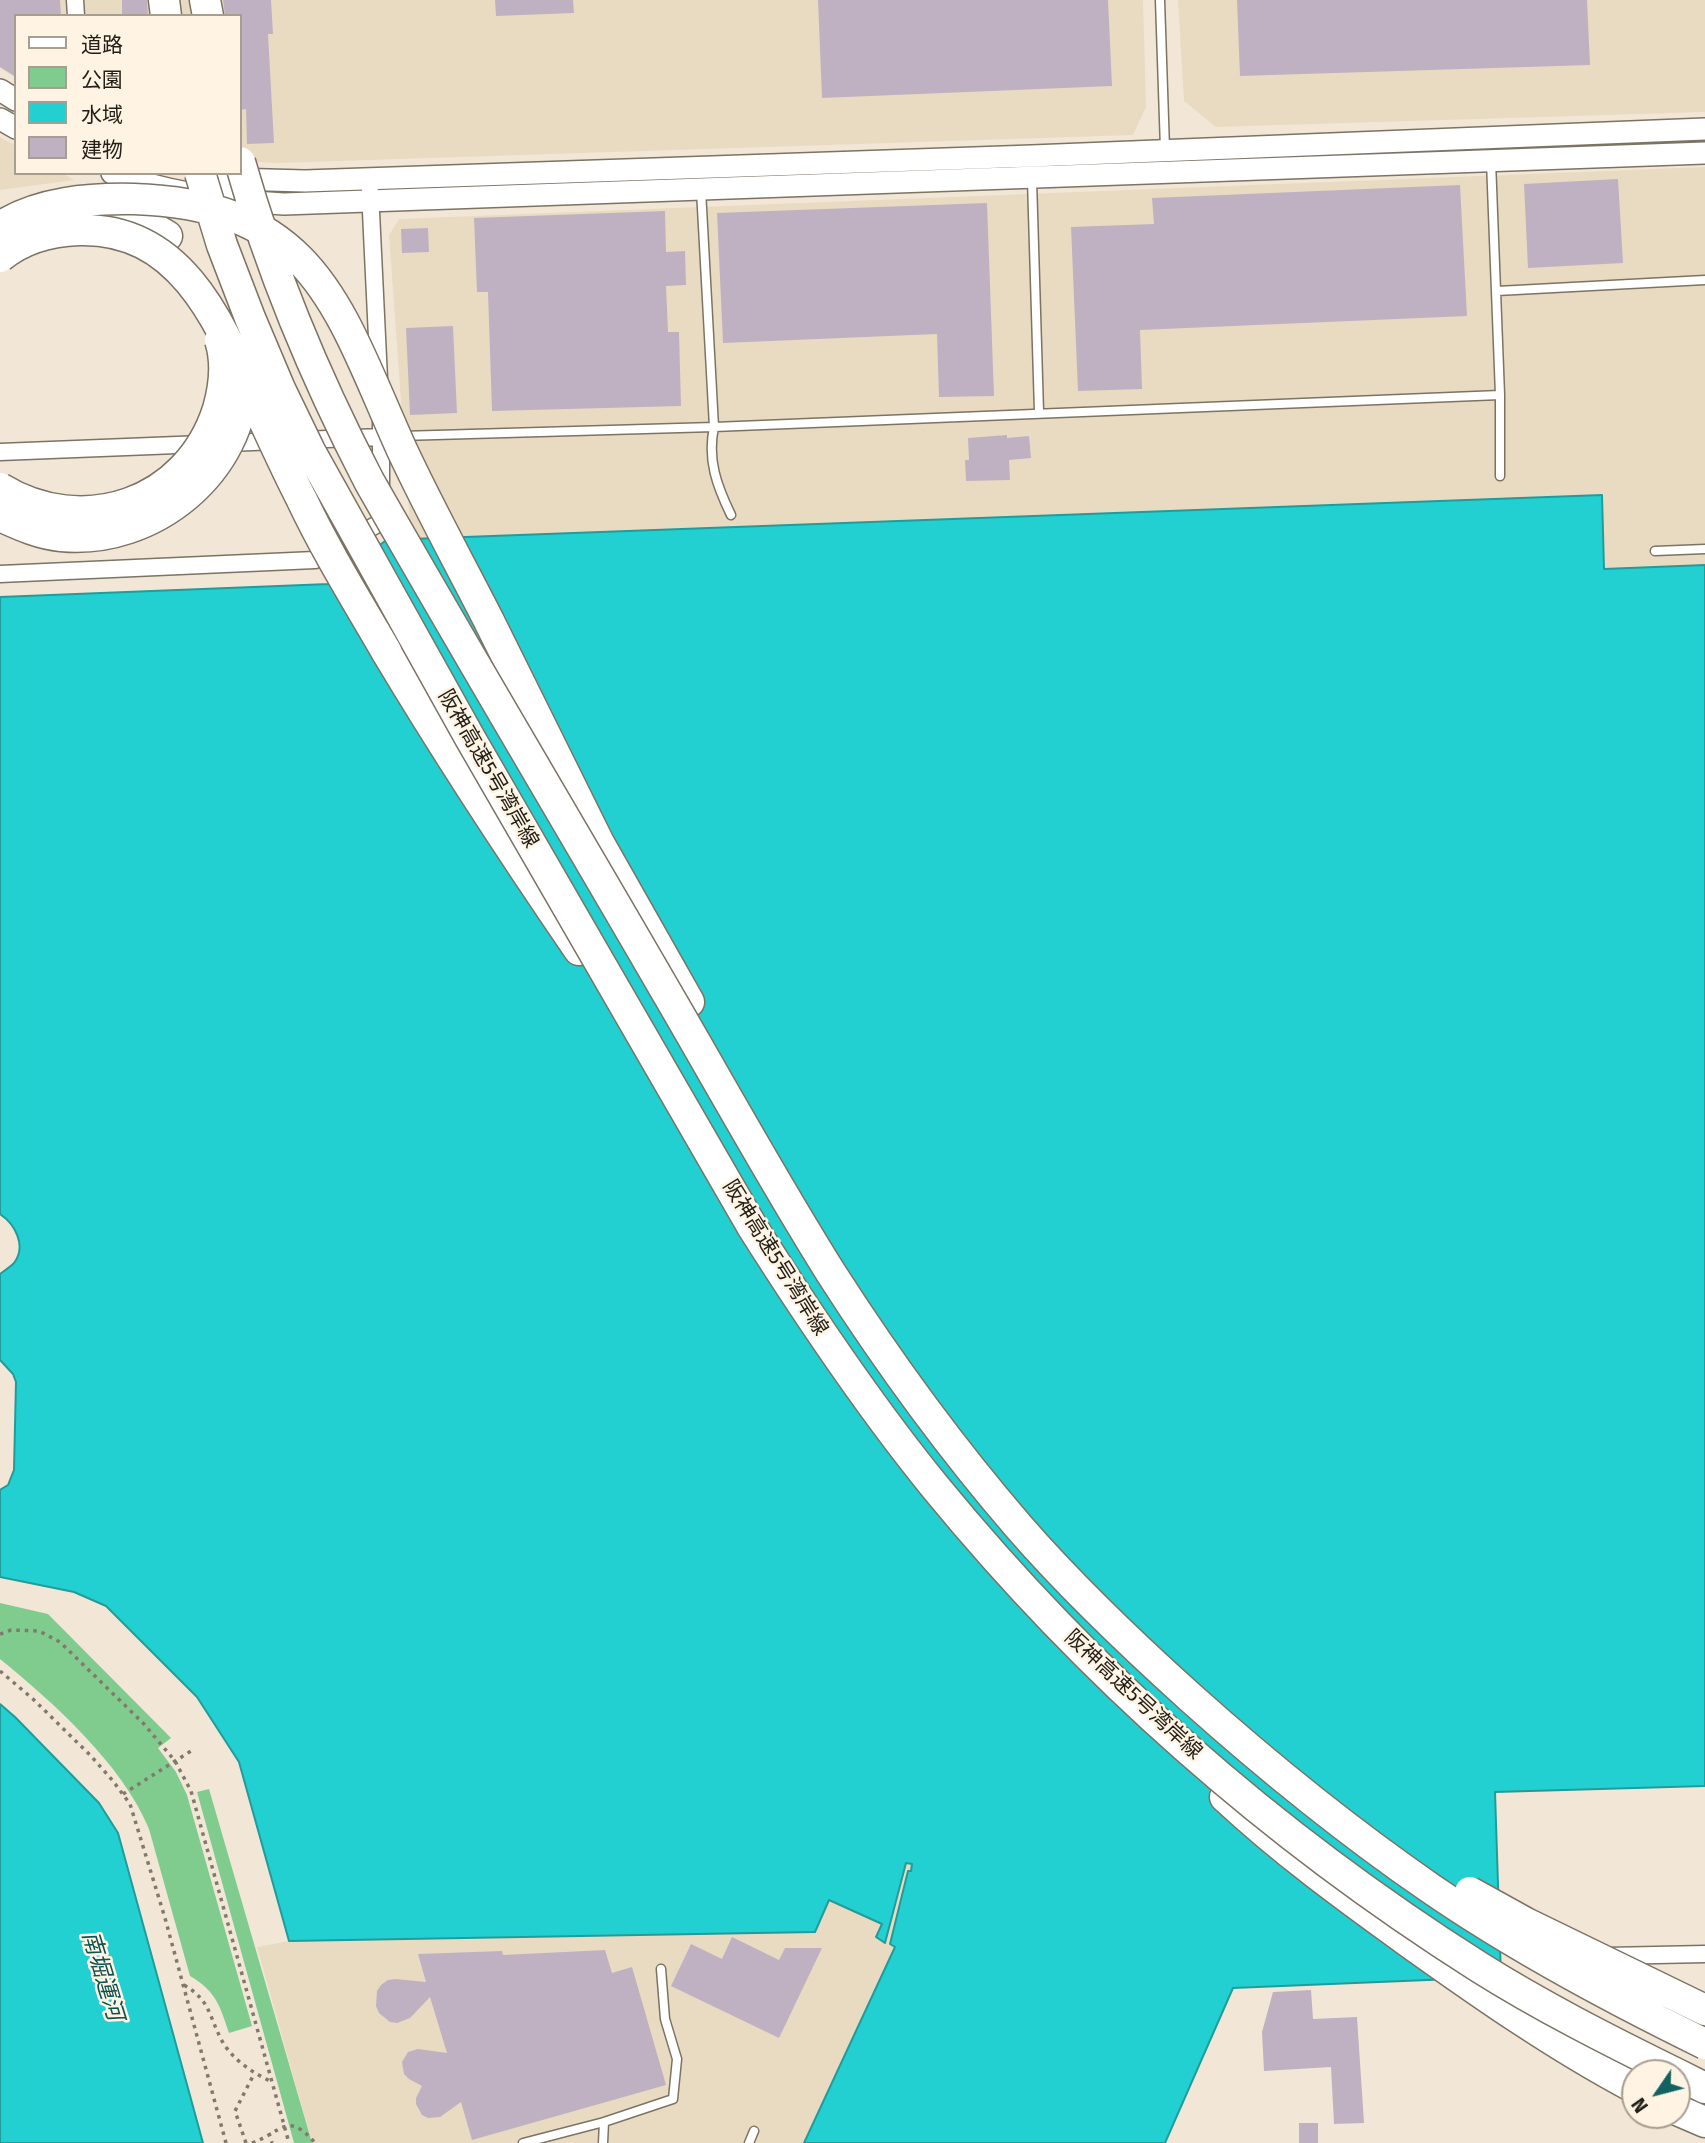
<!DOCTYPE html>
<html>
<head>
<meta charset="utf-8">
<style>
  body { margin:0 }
  #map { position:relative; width:1705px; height:2143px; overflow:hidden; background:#f2e7d6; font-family:"Fira Sans","Noto Sans JP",sans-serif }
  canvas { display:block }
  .legend { position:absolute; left:14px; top:14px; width:228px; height:161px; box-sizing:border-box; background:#fff4e3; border:2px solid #a79e92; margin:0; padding:9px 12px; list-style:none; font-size:21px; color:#221e18 }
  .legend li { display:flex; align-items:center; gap:14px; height:35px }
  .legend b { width:35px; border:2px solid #a79e92 }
  .north { position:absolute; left:1621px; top:2059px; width:70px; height:70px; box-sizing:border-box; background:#fff4e3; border:2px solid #a79e92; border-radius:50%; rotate:235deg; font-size:19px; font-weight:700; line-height:28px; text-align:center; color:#221e18 }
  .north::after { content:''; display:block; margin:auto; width:24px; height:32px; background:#116261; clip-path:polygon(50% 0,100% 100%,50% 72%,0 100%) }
</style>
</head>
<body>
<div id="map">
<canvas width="1705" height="2143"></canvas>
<ul class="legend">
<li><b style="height:9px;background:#fff"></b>道路</li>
<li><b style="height:19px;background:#7fcc8e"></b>公園</li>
<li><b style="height:19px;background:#22d0d1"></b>水域</li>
<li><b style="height:19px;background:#bfb1c1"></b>建物</li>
</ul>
<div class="north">N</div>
</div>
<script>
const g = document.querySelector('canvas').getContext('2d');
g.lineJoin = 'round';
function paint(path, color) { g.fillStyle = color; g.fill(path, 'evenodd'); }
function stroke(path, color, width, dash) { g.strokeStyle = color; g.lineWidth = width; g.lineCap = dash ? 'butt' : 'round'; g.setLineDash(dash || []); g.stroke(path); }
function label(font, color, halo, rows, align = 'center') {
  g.font = font + ' "Fira Sans","Noto Sans JP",sans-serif'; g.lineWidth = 5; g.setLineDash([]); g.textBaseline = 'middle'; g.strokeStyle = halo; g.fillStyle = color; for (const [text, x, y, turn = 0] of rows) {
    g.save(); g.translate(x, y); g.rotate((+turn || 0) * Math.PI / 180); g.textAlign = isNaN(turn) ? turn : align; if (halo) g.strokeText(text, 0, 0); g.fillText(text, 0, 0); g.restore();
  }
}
const built = new Path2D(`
  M0 0H1143L1146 107 1133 135 278 163 240 161V16H16V78L0 68Z
  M1178 0H1705V112L1216 127 1184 101Z
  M0 137 16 146V173H62L74 180 0 190Z
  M1705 167V565L1603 569 1601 495 411 539 389 235 399 219Z
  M906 1863 913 1865 911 1872 908 1871 890 1944 895 1947 804 2143H312L257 1947 289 1941 814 1932 828 1900 882 1924 885 1942Z`);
const green = new Path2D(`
  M0 1603 48 1614 171 1738 158 1748 176 1772 187 1795 252 2026 229 2033C220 2006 216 1991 190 1976L149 1829C123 1765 53 1702 0 1659Z
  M209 1789 312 2143H294L197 1792Z`);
const water = new Path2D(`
  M1602 495 1604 569 1705 565V1786L1495 1792 1501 1977 1233 1988 1165 2143H804L895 1947 890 1944 908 1871H911L912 1864 906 1863 885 1943 876 1937 882 1924 829 1900 815 1932 289 1941 239 1762 197 1697 106 1606 74 1592 0 1577V1490L8 1485 14 1470 16 1382 13 1374 0 1360V1274C4 1271 10 1267 14 1263 27 1246 15 1224 0 1214V597L329 584 385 541 396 538 411 539Z
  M0 1704 15 1717 99 1803 118 1833 203 2143H0Z`);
const building = new Path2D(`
  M0 0H60L61 16H16V77L0 67Z
  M122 0H147L148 16H122Z
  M223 0H271L273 34H268L274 143 247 144 246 109 240 110V16H225Z
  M495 0H573L574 13 496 16Z
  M818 0H1108L1112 86 822 98Z
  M1237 0H1587L1590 65 1240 76Z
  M1618 179 1623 263 1528 268 1524 184Z
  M1460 185 1467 316 1140 330 1142 389 1078 391 1071 227 1154 224 1152 198Z
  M987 203 994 396 939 397 937 334 723 343 717 213Z
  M665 211 666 252 685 251 686 285 666 286 668 332H679L681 406 492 411 488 292H477L474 218Z
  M428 228 429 252 402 253 401 229Z
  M453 326 457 413 410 415 406 328Z
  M1007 435V438L1029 436 1031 458 1009 460 1010 480 966 481 965 460H969L968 438Z
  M732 1937 779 1960 785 1948H822L779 2038 671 1986 691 1944 722 1959Z
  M605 1950 612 1973 632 1967 666 2085 472 2140 461 2102 440 2117 428 2118 422 2115 416 2104V2098L422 2086 409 2079 404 2074 402 2062 408 2052 418 2049 447 2053 430 1997 410 2018 397 2023 390 2022 379 2013 376 2006 377 1991 381 1985 388 1980 395 1979 426 1982 418 1954 502 1951 503 1955Z
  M1311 1990 1313 2019 1357 2017 1364 2123 1334 2124 1331 2067 1264 2071 1262 2032 1273 1992Z
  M1299 2123H1318V2143H1299Z`);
const path = new Path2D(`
  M0 1634 11 1630 39 1631 60 1642 143 1723 175 1761 191 1791 289 2143
  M0 1671 33 1699 91 1756 113 1781 130 1804 165 1918 226 2143
  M123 1794 191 1751
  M184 1985C210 2000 209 2016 221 2039 231 2059 253 2073 272 2082
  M269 2133 272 2143
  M246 2143 235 2111 254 2074
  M252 2143C281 2133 287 2110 315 2143`);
const service = new Path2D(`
  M1160 0 1165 149
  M1491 161 1500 395V476
  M1032 180 1039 412
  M701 190 714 427C707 460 717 486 731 515
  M1497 291 1705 280
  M401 436 714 427 1500 395
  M1655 551 1705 549
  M523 2143 604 2122 673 2099 677 2059 665 2019 661 1969
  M603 2143 604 2122
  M749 2143 754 2131`);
const minor = new Path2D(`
  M75 0 76 16
  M370 191 379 379
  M300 440 382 437
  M0 452 278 441
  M0 574 315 560 381 522V422
  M1607 1956 1705 1954`);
const tertiary = new Path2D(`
  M0 90 16 100
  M0 119 16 128
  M112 173C168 193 225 201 284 204L1705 153
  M197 173 232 179 305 181 1032 156 1705 129`);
const motorway = new Path2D(`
  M164 0 166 16
  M205 0 208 16
  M84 207C115 210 140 219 167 236
  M489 621 599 843 689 1002
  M386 651C447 753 512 852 579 950
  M1225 1797C1283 1851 1346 1897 1410 1943 1483 1995 1556 2046 1635 2088
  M1677 2074 1705 2088
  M1677 2110 1705 2122`);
const motorwayBridge = new Path2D(`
  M240 162C272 275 315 377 369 481 468 655 571 827 671 1000 724 1091 775 1184 831 1273 888 1362 950 1447 1019 1527 1072 1588 1131 1644 1191 1698 1267 1766 1346 1830 1430 1888 1517 1948 1611 1998 1705 2044
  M200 173 222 245 250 318 280 389 310 451 470 738 753 1228C810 1318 869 1406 936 1488 1090 1676 1274 1837 1479 1967 1541 2006 1608 2040 1675 2073
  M0 227C38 202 89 198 134 199 316 205 338 308 402 450 429 508 460 564 489 621
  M0 257C23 238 49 231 79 230 180 227 219 320 253 397 269 431 284 465 301 498 326 551 357 601 386 651
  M0 488C83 539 188 504 218 409 224 388 227 362 220 340
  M0 516C20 525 39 534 61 536 153 545 243 471 244 378
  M1470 1892 1526 1923 1705 2010`);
const streetNames = [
  ["阪神高速5号湾岸線",488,769,60],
  ["阪神高速5号湾岸線",775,1258,58],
  ["阪神高速5号湾岸線",1133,1695,43]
];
const waterNames = [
  ["南堀運河",102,1976,73]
];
paint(built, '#e9dbc2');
paint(green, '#7fcc8e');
paint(water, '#22d0d1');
stroke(water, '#229b9a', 2);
paint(building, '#bfb1c1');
stroke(service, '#7c7363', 11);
stroke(minor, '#7c7363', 19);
stroke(tertiary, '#7c7363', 24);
stroke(motorway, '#7c7363', 33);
stroke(path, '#81796e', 3.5, [3.5, 5]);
stroke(service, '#fff', 8);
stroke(minor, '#fff', 16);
stroke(tertiary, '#fff', 21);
stroke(motorway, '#fff', 30);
stroke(motorwayBridge, '#7c7363', 33, []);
stroke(motorwayBridge, '#fff', 30);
label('21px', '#221e18', '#fff4e3', streetNames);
label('italic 23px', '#0c5151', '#fff4e3', waterNames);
</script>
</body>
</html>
